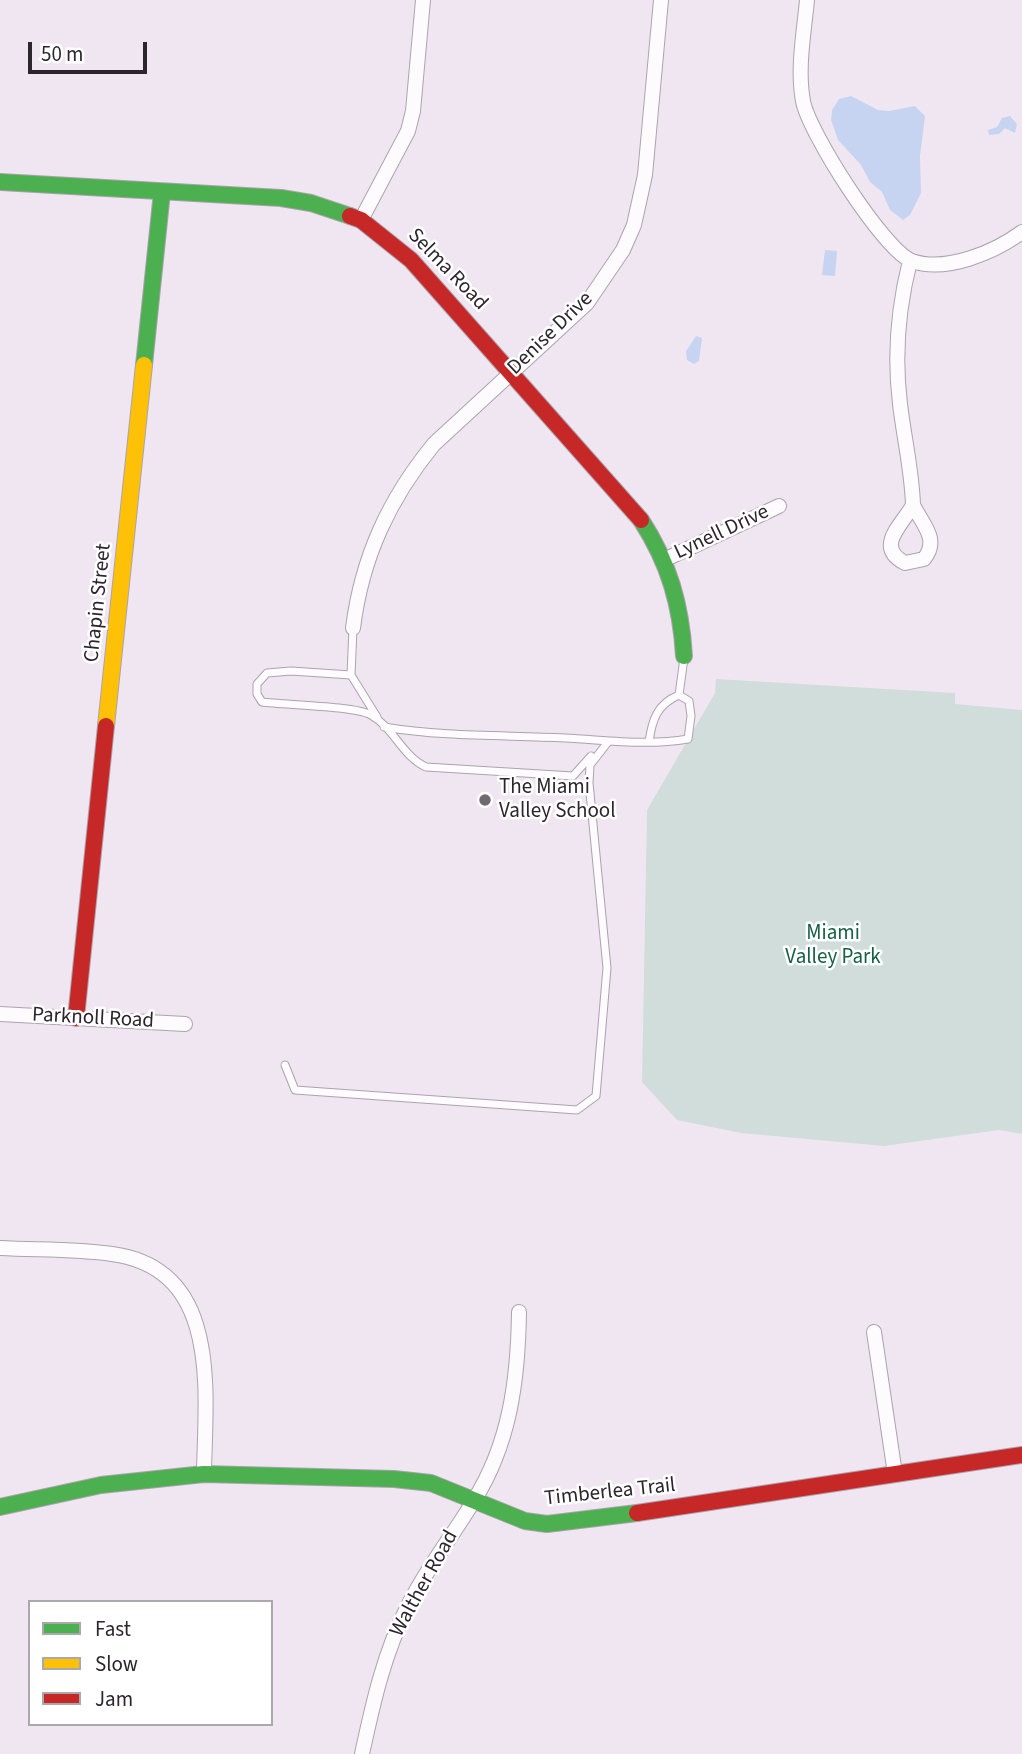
<!DOCTYPE html>
<html>
<head>
<meta charset="utf-8">
<style>
  body { margin:0 }
  #map { position:relative; width:1022px; height:1754px; overflow:hidden; background:#f0e6f2; font-family:"Source Sans 3",sans-serif }
  canvas { display:block }
  .legend { position:absolute; left:28px; top:1600px; width:245px; height:126px; box-sizing:border-box; background:#fff; border:2px solid #aba8ab; margin:0; padding:9px 12px; list-style:none; font-size:21px; color:#2c252d }
  .legend li { display:flex; align-items:center; gap:14px; height:35px }
  .legend b { width:35px; border:2px solid #aba8ab }
  .scale { position:absolute; left:28px; top:42px; width:119px; height:32px; box-sizing:border-box; border:4px solid #2c252d; border-top:0; padding-left:9px; font-size:21px; line-height:24px; white-space:nowrap; color:#2c252d; -webkit-text-stroke:5px #fff; paint-order:stroke }
</style>
</head>
<body>
<div id="map">
<canvas width="1022" height="1754"></canvas>
<ul class="legend">
<li><b style="height:9px;background:#4caf50"></b>Fast</li>
<li><b style="height:9px;background:#ffc107"></b>Slow</li>
<li><b style="height:9px;background:#c62828"></b>Jam</li>
</ul>
<div class="scale">50 m</div>
</div>
<script>
const g = document.querySelector('canvas').getContext('2d');
g.lineJoin = 'round';
function paint(path, color) { g.fillStyle = color; g.fill(path, 'evenodd'); }
function stroke(path, color, width, dash) { g.strokeStyle = color; g.lineWidth = width; g.lineCap = dash ? 'butt' : 'round'; g.setLineDash(dash || []); g.stroke(path); }
function label(font, color, halo, rows, align = 'center') {
  g.font = font + ' "Source Sans 3",sans-serif'; g.lineWidth = 5; g.setLineDash([]); g.textBaseline = 'middle'; g.strokeStyle = halo; g.fillStyle = color; for (const [text, x, y, turn = 0] of rows) {
    g.save(); g.translate(x, y); g.rotate((+turn || 0) * Math.PI / 180); g.textAlign = isNaN(turn) ? turn : align; if (halo) g.strokeText(text, 0, 0); g.fillText(text, 0, 0); g.restore();
  }
}
const green = new Path2D(`
  M716 679 955 693V704L1022 710V1134L999 1130 884 1146 741 1133 677 1120 642 1082 647 810 715 693Z`);
const water = new Path2D(`
  M851 96 878 110 889 111 915 106 925 116 920 156 921 193 910 215 903 220 890 210 882 192 870 182 861 165 838 140 831 120 832 110 839 99Z
  M1010 116 1017 124 1015 133 1005 128 999 134 989 135 988 130 997 127 1002 118Z
  M825 250 837 251 835 276 822 275Z
  M696 336 702 338 699 361 694 364 687 360 686 351Z`);
const lane = new Path2D(`
  M353 628 351 675 377 717
  M351 675 291 671 267 673 257 684V694L262 702C285 705 355 706 371 715 394 728 402 756 426 767L573 776 591 756
  M679 695 684 658
  M384 727C444 737 505 735 565 738 607 740 647 746 688 739L691 716 689 701 679 695
  M649 742C652 720 657 704 679 695
  M285 1065 295 1090 577 1110 596 1096 607 968 589 783 590 765 608 742`);
const street = new Path2D(`
  M807 0C804 32 797 69 803 101 808 131 884 251 912 261 946 273 995 252 1022 232
  M361 220 408 131 413 111 423 0
  M910 261C898 308 894 355 900 404 904 438 912 471 913 505
  M913 505C922 524 940 539 924 559L905 563C874 547 902 525 913 505Z
  M666 559 779 506
  M353 628C362 557 389 499 434 444L587 303 623 250 634 225 645 175 661 0
  M0 1014 185 1024
  M0 1248C37 1250 76 1249 112 1254 223 1269 205 1394 204 1474
  M874 1332 895 1474
  M362 1754C373 1703 384 1653 408 1606 426 1569 452 1537 473 1502 510 1444 518 1380 519 1312`);
const fast = new Path2D(`
  M0 182 281 198 311 203 350 216
  M144 365 162 192
  M641 520C669 563 681 605 684 656
  M0 1507 101 1485 204 1474 394 1479 431 1483 525 1521 547 1524 637 1513`);
const slow = new Path2D(`
  M106 726 144 365`);
const jam = new Path2D(`
  M350 216 361 220 411 260 641 520
  M76 1018 106 726
  M637 1513 1022 1455`);
const markers = [
  [485,800,7,"#716972"]
];
const streetNames = [
  ["Selma Road",447,270,46],
  ["Denise Drive",551,334,-44],
  ["Lynell Drive",722,533,-25],
  ["Chapin Street",99,603,-84],
  ["Parknoll Road",93,1019,3],
  ["Timberlea Trail",610,1493,-6],
  ["Walther Road",425,1584,-61]
];
const poiNames = [
  ["The Miami",499,788],
  ["Valley School",499,812]
];
const parkNames = [
  ["Miami",833,934],
  ["Valley Park",833,958]
];
paint(green, '#d1ddda');
paint(water, '#c7d4f1');
stroke(lane, '#aba3ad', 9);
stroke(street, '#aba3ad', 16);
stroke(fast, '#aba3ad', 18);
stroke(slow, '#aba3ad', 18);
stroke(jam, '#aba3ad', 18);
stroke(lane, '#fdfbfd', 7);
stroke(street, '#fdfbfd', 14);
stroke(fast, '#4caf50', 16);
stroke(slow, '#ffc107', 16);
stroke(jam, '#c62828', 16);
for (const [x, y, r, color] of markers) { const dot = new Path2D(); dot.arc(x, y, r, 0, 2 * Math.PI); g.fillStyle = color; g.fill(dot); stroke(dot, '#fff', 2.5); }
label('21px', '#2c252d', '#fff', streetNames);
label('21px', '#2c252d', '#fff', poiNames, 'left');
label('21px', '#166145', '#fff', parkNames);
</script>
</body>
</html>
